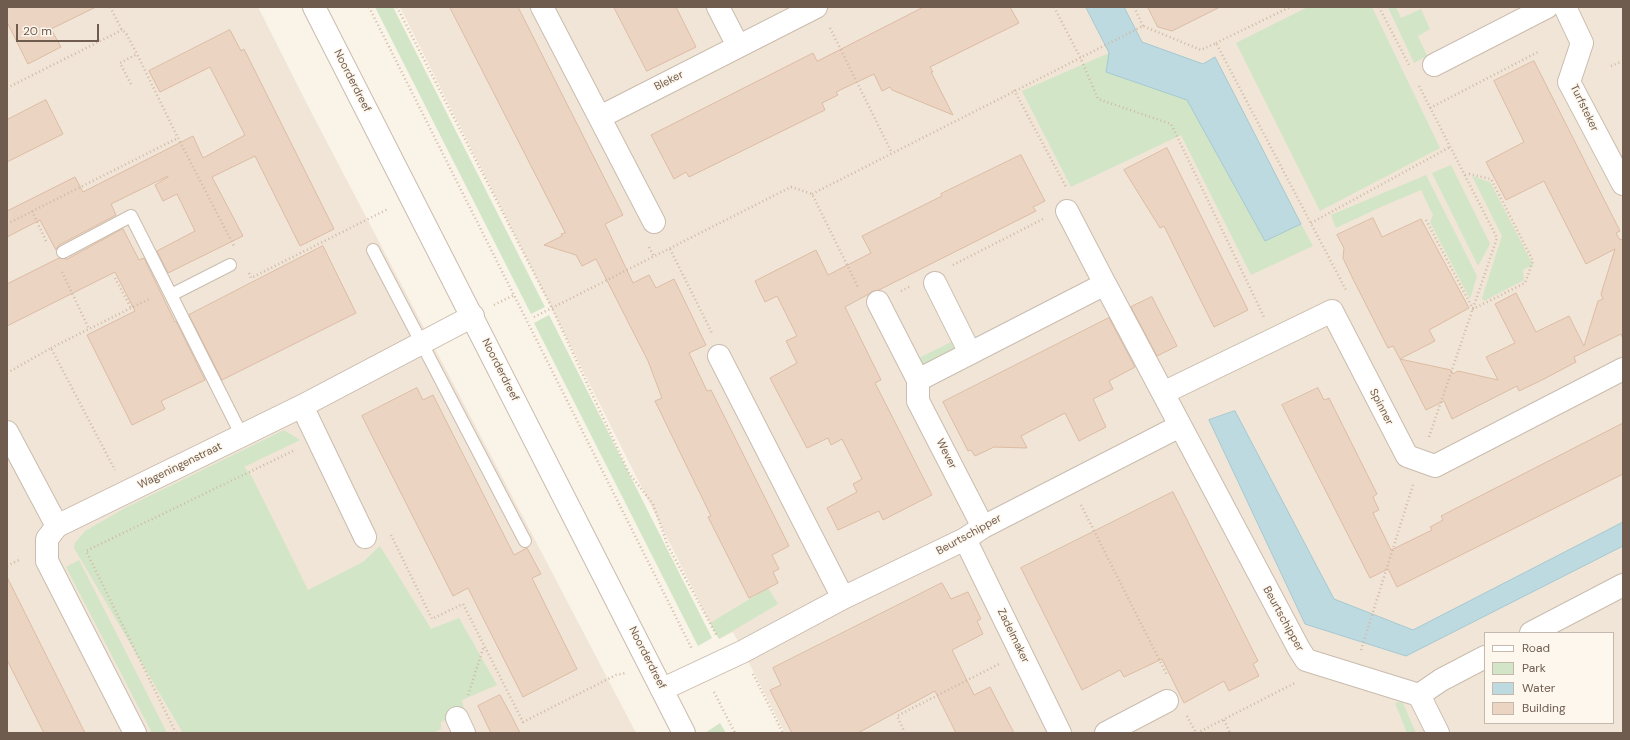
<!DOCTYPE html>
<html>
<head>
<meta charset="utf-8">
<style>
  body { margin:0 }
  #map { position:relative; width:1630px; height:740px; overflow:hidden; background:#faf3e7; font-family:"DM Sans",sans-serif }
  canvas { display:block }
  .frame { position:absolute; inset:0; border:8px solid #705c4e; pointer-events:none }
  .legend { position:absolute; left:1484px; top:632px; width:130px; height:92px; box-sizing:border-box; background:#fdf7ed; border:1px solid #c5b9ad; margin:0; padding:5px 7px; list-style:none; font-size:12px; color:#705c4e }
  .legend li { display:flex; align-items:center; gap:8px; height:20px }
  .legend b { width:20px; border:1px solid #c5b9ad }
  .scale { position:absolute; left:16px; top:24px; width:83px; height:18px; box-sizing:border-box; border:2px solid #705c4e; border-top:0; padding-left:5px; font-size:12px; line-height:14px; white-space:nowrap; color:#705c4e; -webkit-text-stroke:3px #fdf7ed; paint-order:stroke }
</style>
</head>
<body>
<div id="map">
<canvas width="1630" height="740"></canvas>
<div class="frame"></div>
<ul class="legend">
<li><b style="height:5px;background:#fff"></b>Road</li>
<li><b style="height:11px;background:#d2e6c7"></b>Park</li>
<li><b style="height:11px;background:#bedae1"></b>Water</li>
<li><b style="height:11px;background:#ecd4c2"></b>Building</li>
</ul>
<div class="scale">20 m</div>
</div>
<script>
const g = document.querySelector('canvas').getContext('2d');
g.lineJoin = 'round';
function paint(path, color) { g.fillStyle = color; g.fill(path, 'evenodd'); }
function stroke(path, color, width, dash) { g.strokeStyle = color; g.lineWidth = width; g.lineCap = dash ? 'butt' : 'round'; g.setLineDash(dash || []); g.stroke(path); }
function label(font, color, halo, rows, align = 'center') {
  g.font = font + ' "DM Sans",sans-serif'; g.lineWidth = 3; g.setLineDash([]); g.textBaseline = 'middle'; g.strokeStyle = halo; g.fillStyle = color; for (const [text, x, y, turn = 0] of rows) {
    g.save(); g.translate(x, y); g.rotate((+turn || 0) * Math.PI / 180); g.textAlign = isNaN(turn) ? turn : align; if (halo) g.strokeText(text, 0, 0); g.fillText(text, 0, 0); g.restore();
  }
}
const residential = new Path2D(`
  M7 7H258L308 106 636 733H7Z
  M400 7H1623V733H785L733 632 719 639 710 623ZM1485 633H1613V723H1485Z`);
const green = new Path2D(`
  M375 7H393L545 307 531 314Z
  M1308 7H1372L1440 148 1320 211 1236 43Z
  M1388 7H1396L1401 18 1421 9 1430 29 1418 36 1427 56 1414 63Z
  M1109 53 1106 72 1187 100 1265 241 1301 224 1313 246 1251 275 1181 135 1071 187 1022 91Z
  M1451 165 1490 244 1478 266 1432 173Z
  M1426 175 1477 276 1470 299 1430 222 1433 215 1421 190 1383 206 1336 228 1331 215Z
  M1472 176 1490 182 1533 265 1523 270 1524 280 1484 301 1482 298 1502 236Z
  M549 315 712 638 698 646 534 323Z
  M951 342 954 348 953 351 923 366 917 359Z
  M284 430 300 440 244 467 252 477 308 590 363 562 380 546 431 629 459 618 497 685 462 700 464 711 441 722V729L433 733H183L74 548 75 543 85 531 125 508Z
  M79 560 167 733H152L66 567Z
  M768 588 778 604 719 639 710 623Z
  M1402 701 1416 733H1407L1395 703Z
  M720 723 726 733H705Z`);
const water = new Path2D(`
  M1086 7H1124L1142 42 1203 64 1215 57 1301 224 1265 241 1187 100 1106 72 1109 53Z
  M1235 411 1334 599 1413 630 1623 522V546L1406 656 1305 624 1209 420Z`);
const building = new Path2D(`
  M7 7H96L51 29 61 47 28 64 7 22Z
  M450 7H518L623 215 605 224 633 283 649 275 656 288 674 279 706 345 689 353 707 391 711 390 789 546 772 555 779 569 773 572 778 583 749 598 708 517 711 516 655 401 662 398 648 361 596 259 582 266 576 255 544 245 562 236 561 234 565 233Z
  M614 7H676L696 47 647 71Z
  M924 7H1010L1019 23 930 67 933 72H931L953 115 892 90 890 87 882 91 874 74 836 92 838 95 822 103 825 110 689 177 686 172 674 179 651 135 813 53 817 61Z
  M1148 7H1220L1172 31 1158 27Z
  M230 30 241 51 244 49 334 229 300 246 255 156 212 177 243 236 168 273 157 251 195 231 177 194 163 201 155 185 168 177V176L111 204 116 215 59 245 56 250 40 220 7 237V211L75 177 83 192 193 136 203 158 245 135 210 67 160 92 149 71Z
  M1534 61 1620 231 1616 233 1619 239 1623 240V339L1621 334 1574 357 1576 362 1544 379 1519 391 1517 386 1452 419 1444 401 1426 410 1400 359 1451 370 1453 374 1458 371 1498 380 1486 357 1515 343 1495 304 1516 293 1536 332 1569 316 1584 346 1598 301 1603 299 1601 294 1615 249 1586 264 1544 181 1506 200 1486 162 1524 142 1494 81Z
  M46 100 63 134 7 162V120Z
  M1167 148 1248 310 1214 327 1164 226 1160 228 1124 170Z
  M1021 155 1045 201 1033 207 1036 211 879 290 873 291 867 295 845 307 881 380 875 383 932 495 883 520 879 511 838 530 827 508 857 492 853 484 862 479 842 439 831 445 828 438 807 448 770 378 797 363 786 341 797 336 777 296 765 302 755 281 816 250 828 275 871 253 862 236 942 196 941 194Z
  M1373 218 1382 237 1421 219 1469 308 1429 330 1435 341 1400 359 1393 346 1388 348 1352 277 1343 258 1344 248 1337 235Z
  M123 229 139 260 144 258 175 322 176 321 205 380 161 401 165 409 132 425 87 335 135 311 115 272 7 326V284L59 258 67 259Z
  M323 246 356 313 222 380 189 315Z
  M1152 297 1177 346 1157 356 1131 307Z
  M1109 318 1135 367 1109 381 1113 389 1093 399 1106 427 1079 441 1065 413 1021 436 1027 448 994 447 975 456 971 450 968 451 943 402Z
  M417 388 423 400 433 395 514 555 527 548 541 574 532 578 577 669 523 697 468 588 453 596 362 416Z
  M1318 388 1324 400 1329 398 1377 494 1373 497 1379 510 1373 513 1391 550 1432 530 1430 527 1443 520 1441 516 1623 423V474L1397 587 1388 569 1370 578 1282 405Z
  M1173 492 1258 661 1253 664 1259 676 1229 691 1224 681 1184 703 1162 659 1124 677 1120 670 1082 690 1021 568Z
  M7 577 85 733H44L7 660Z
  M942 583 951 599 968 592 981 619 977 621 983 634 952 650 974 695 990 687 1014 733H956L935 691 858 733H792L770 690 781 685 773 668Z
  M500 695 511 715 520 733H491L478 706Z`);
const path = new Path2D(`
  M110 7 122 30 126 33 137 54 178 138 234 246
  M369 7 692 649
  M397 7 552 308 629 473 653 504 668 546 717 636
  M1054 7 1080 57 1098 99 1171 124 1264 317
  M1134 7 1143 26
  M1379 7 1409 65
  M830 28 892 153
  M1216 43 1290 7
  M1611 66 1623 61
  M131 84 120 63 137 54
  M1419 86 1497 238 1429 437
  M7 88 122 30
  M1014 90 1066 187
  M1430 108 1538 52
  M812 194 1143 26 1201 50 1216 43 1346 290
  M32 211 46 241
  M1426 220 1473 309 1525 283 1533 261 1491 179 1469 174 1465 175
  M1311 223 1450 147
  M7 224 178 138
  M649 247 654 257
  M670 249 712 333
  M953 265 1043 219
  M62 272 89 329
  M249 273 251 278 388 209
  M115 278 131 308
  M901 291 911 286
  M494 305 514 295
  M534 317 791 187 812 194 858 287
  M51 348 151 298
  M7 373 51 348 115 470
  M1081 505 1167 675
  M391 535 432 619 463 604 523 722 616 675 626 673
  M7 566 21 559
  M1361 650 1413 485
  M753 674 783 733
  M714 692 735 733
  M468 695 484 646
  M1187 716 1196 733
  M1224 720 1230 733
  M176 733 86 551 295 450
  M905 733 897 716 999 664
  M1197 733 1295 683`);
const service = new Path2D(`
  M373 250 525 541
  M63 252 131 216 171 295
  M230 265 171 295 242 436`);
const minor = new Path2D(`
  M542 7 654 222
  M718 7 738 46
  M1565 7 1582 43 1569 82 1623 184
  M1434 65 1547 7
  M600 117 816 7
  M1067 211 1105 284
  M935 283 970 353
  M878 302 918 380
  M719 356 843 598
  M1163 393 1332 311 1407 456 1435 466 1623 369
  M302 406 365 537
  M7 432 57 526
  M983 527 918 401V380L1105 284 1299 649 1306 660 1419 695 1441 680 1485 657
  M965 539 1060 733
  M1531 633 1623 585
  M663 689 742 652 843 598 965 539 983 527 1180 426
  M1419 695 1438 733
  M457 718 464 733
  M135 733 47 561V539L57 526 302 406 473 316
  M1106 733 1167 701`);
const tertiary = new Path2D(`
  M314 7 684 733`);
const streetNames = [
  ["Noorderdreef",352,81,63],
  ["Bleker",669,81,-27],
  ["Turfsteker",1584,108,64],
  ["Noorderdreef",500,370,63],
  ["Spinner",1381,407,63],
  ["Wever",946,454,63],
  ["Wageningenstraat",180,466,-26],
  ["Beurtschipper",969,535,-29],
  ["Beurtschipper",1283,619,61],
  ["Zadelmaker",1013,636,64],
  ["Noorderdreef",647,658,63]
];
paint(residential, '#f0e5d6');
paint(green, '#d2e6c7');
paint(water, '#bedae1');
stroke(water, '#a5c9d2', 1);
paint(building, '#ecd4c2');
stroke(building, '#ddbca4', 1);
stroke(service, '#cabcae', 14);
stroke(minor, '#cabcae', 24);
stroke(tertiary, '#cabcae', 24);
stroke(path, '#d1b8a5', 2.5, [1, 3]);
stroke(service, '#fff', 12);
stroke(minor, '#fff', 22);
stroke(tertiary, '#fff', 22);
label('11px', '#705c4e', '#fdf7ed', streetNames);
</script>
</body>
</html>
